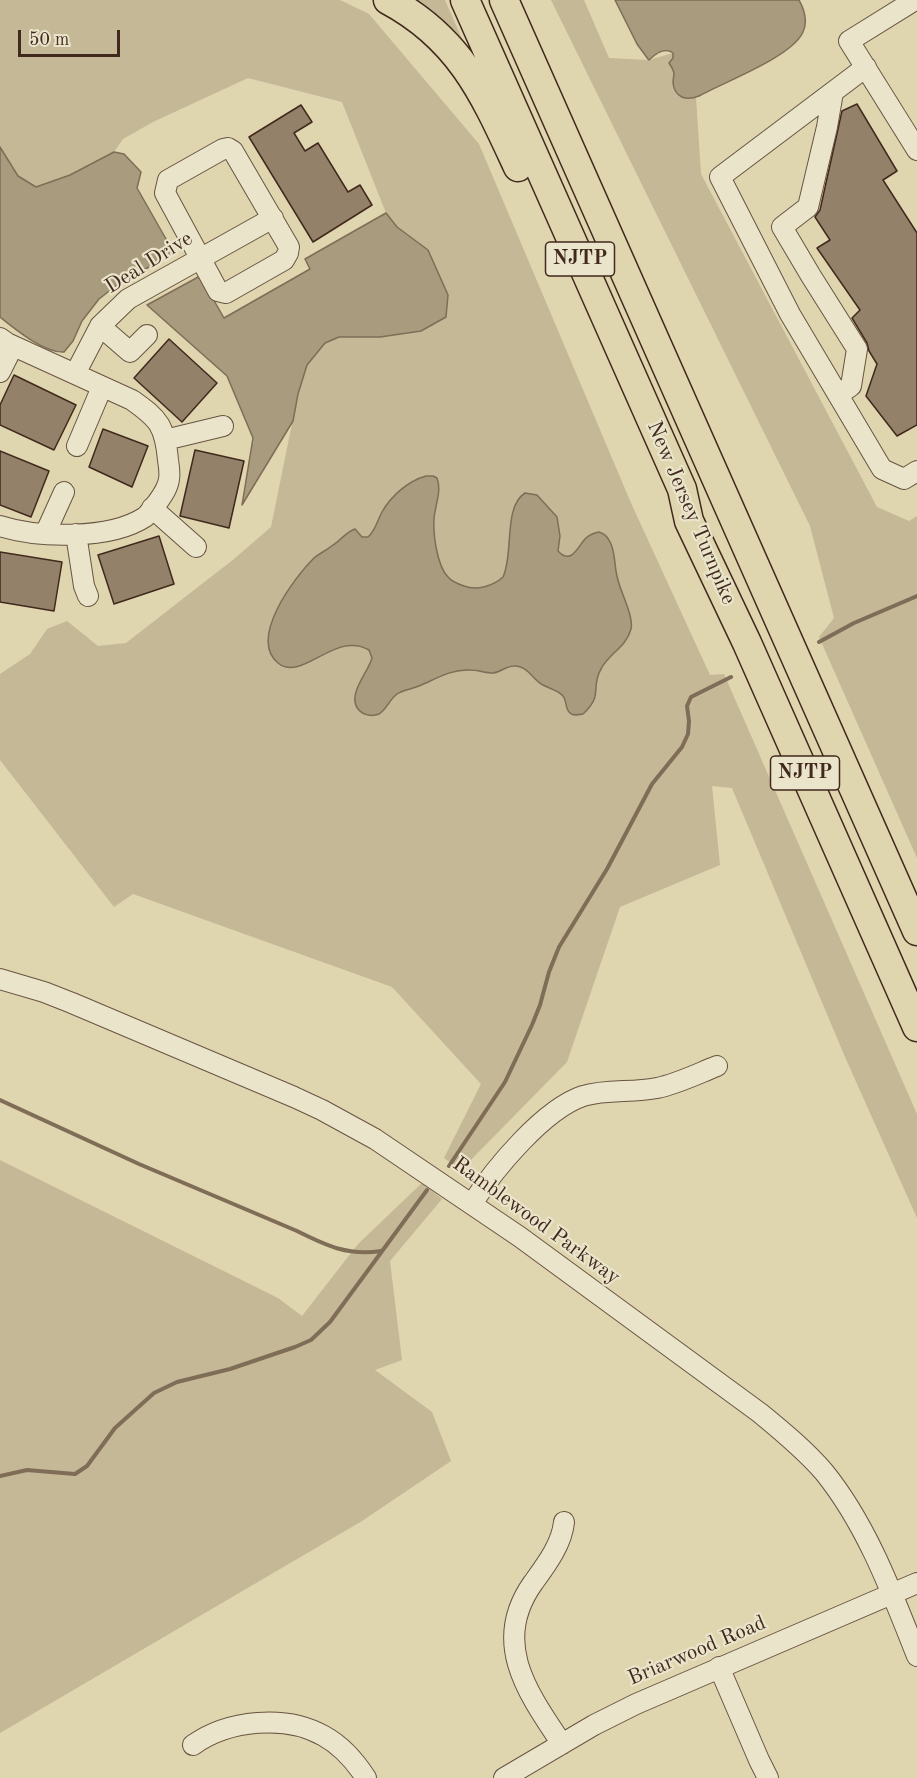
<!DOCTYPE html>
<html>
<head>
<meta charset="utf-8">
<style>
  body { margin:0 }
  #map { position:relative; width:917px; height:1778px; overflow:hidden; background:#dfd5af; font-family:"Old Standard TT",serif }
  canvas { display:block }
  .scale { position:absolute; left:18px; top:30px; width:102px; height:27px; box-sizing:border-box; border:3px solid #41291d; border-top:0; padding-left:8px; font-size:18px; line-height:21px; white-space:nowrap; color:#41291d; -webkit-text-stroke:4px #eae4cb; paint-order:stroke }
</style>
</head>
<body>
<div id="map">
<canvas width="917" height="1778"></canvas>
<div class="scale">50 m</div>
</div>
<script>
const g = document.querySelector('canvas').getContext('2d');
g.lineJoin = 'round';
function paint(path, color) { g.fillStyle = color; g.fill(path, 'evenodd'); }
function stroke(path, color, width, dash) { g.strokeStyle = color; g.lineWidth = width; g.lineCap = dash ? 'butt' : 'round'; g.setLineDash(dash || []); g.stroke(path); }
function label(font, color, halo, rows, align = 'center') {
  g.font = font + ' "Old Standard TT",serif'; g.lineWidth = 4.5; g.setLineDash([]); g.textBaseline = 'middle'; g.strokeStyle = halo; g.fillStyle = color; for (const [text, x, y, turn = 0] of rows) {
    g.save(); g.translate(x, y); g.rotate((+turn || 0) * Math.PI / 180); g.textAlign = isNaN(turn) ? turn : align; if (halo) g.strokeText(text, 0, 0); g.fillText(text, 0, 0); g.restore();
  }
}
const green = new Path2D(`
  M0 0H340L369 14 479 144 631 503 710 675 724 674 917 1114V1218L845 1057 732 788 712 786 720 865 620 907 567 1062 461 1170 444 1158 481 1084 392 987 133 894 114 907 0 760V674L30 654 47 629 67 621 98 646 126 643 234 559 271 527 298 394 307 365 325 343 339 337H380L428 250 397 227 386 213 342 102 248 78 153 122 123 139 114 152 70 175 36 187 18 176 0 147Z
  M411 0H445L463 41Z
  M551 0H584L609 58 649 60 673 53 675 90 696 97 701 174 877 507 909 521 917 516V858L819 637 834 618 810 526Z
  M0 1160 278 1298 302 1316 358 1244 422 1183 442 1199 390 1261 402 1360 375 1370 432 1412 451 1461 362 1521 0 1733Z`);
const water = new Path2D(`
  M615 0H799C804 9 808 21 803 32 792 57 724 82 699 96 686 101 675 98 673 83 673 79 674 76 674 73 673 69 671 66 669 63L673 58V53C665 47 655 54 649 60L648 59 637 44Z
  M0 147 18 176 36 187 70 175 114 152 124 154 141 172 137 188 174 253 117 285 99 299 82 321 73 341 64 352C44 353 15 329 0 317Z
  M386 213 397 227 428 250 448 295 446 317 421 331 380 337H339L325 343 307 365 298 394 293 421 242 505 253 438 227 376 147 305 200 276 224 318 310 269 305 259Z
  M426 476H433L437 478C442 491 435 505 434 519 433 534 437 566 448 577 452 582 458 584 464 586 477 591 493 586 503 577 514 554 503 507 525 493L537 495 557 517 560 536 558 551C571 565 577 548 585 539 589 535 593 533 599 532 606 534 608 538 611 544 616 556 614 568 618 580 621 593 634 617 631 629 626 648 609 653 601 669 590 688 604 695 583 714 578 715 573 716 570 713 565 709 567 701 563 696 558 690 550 689 543 685 533 680 527 665 514 666 506 666 501 672 493 673 485 673 478 670 470 670 451 669 436 679 419 686 412 689 403 690 397 694 390 699 386 710 379 714 371 717 363 715 358 709 347 694 368 673 372 658L369 650C335 630 302 683 278 663 248 638 295 577 314 558 320 553 327 550 333 545 341 540 346 532 355 529L362 537H368C376 530 377 521 382 512 391 496 408 481 426 476Z`);
const stream = new Path2D(`
  M819 642 854 623 917 596
  M0 1100 139 1164 297 1231C327 1246 348 1256 381 1251
  M449 1166 505 1082 532 1025 540 1005 549 972 559 947 607 869 652 784 682 747 688 734 689 721 687 706 691 697 731 677
  M0 1476 27 1470 75 1474 87 1466 115 1428 154 1393 177 1382 230 1369 295 1347 311 1340 330 1322 427 1190`);
const building = new Path2D(`
  M857 104 897 171 883 180 917 233V425L897 436 866 396 877 364 869 351 867 343 852 318 860 310 817 248 830 240 815 217 820 210 842 111Z
  M301 105 312 122 294 133 305 151 318 143 348 192 360 185 372 205 313 242 249 137Z
  M169 339 217 383 182 422 134 378Z
  M14 375 76 405 54 450 0 425V405Z
  M103 429 148 446 132 487 89 467Z
  M195 450 244 461 229 528 180 516Z
  M0 451 49 471 31 517 0 505Z
  M159 536 174 584 114 604 98 555Z
  M0 552 62 562 54 611 0 602Z`);
const minor = new Path2D(`
  M915 0 849 41 917 150
  M866 67 720 177 790 314 882 469 904 479 917 471
  M833 92 827 127 808 207 782 227 811 276 857 349 851 386 838 395
  M228 148 233 151 289 247 288 253 284 260 226 293 218 291 165 193 168 180 223 149Z
  M100 326 130 352 147 335
  M0 338 7 343 132 400C159 419 165 426 168 460 169 466 170 473 169 479 168 488 162 496 157 503 153 507 149 514 145 517 110 540 38 538 0 526
  M0 372 13 346
  M75 374 100 326 128 299 273 218
  M165 440 223 426
  M77 446 102 387
  M152 508 196 547
  M45 534 64 492
  M76 534 84 586 88 596
  M0 979 44 992 72 1003 294 1097 322 1110 375 1139 520 1237 760 1413C782 1431 805 1450 824 1472 867 1525 892 1593 917 1656
  M472 1204C494 1169 544 1109 583 1096 607 1089 632 1093 657 1088 677 1084 697 1074 717 1066
  M719 1667 759 1760 768 1778
  M562 1744C527 1692 491 1642 533 1583 546 1565 562 1544 564 1522
  M193 1745C228 1720 286 1714 324 1736 342 1746 355 1761 366 1778
  M504 1778 594 1725 636 1704 917 1583`);
const highway = new Path2D(`
  M388 0C461 39 485 96 518 167
  M465 0 682 489 689 521 747 643 917 1027
  M504 0 917 931`);
const shields = [
  [580,259,69],
  [805,773,69]
];
const shieldNames = [
  ["NJTP",580,259],
  ["NJTP",805,773]
];
const streetNames = [
  ["Deal Drive",149,263,-32],
  ["New Jersey Turnpike",691,513,67],
  ["Ramblewood Parkway",536,1221,36],
  ["Briarwood Road",697,1651,-23]
];
paint(green, '#c4b896');
paint(water, '#a99b7d');
stroke(water, '#7f6d57', 1.5);
stroke(stream, '#7f6d57', 4);
paint(building, '#938269');
stroke(building, '#41291d', 1.5);
stroke(minor, '#685442', 22);
stroke(highway, '#41291d', 31);
stroke(minor, '#eae4cb', 20);
stroke(highway, '#dfd5af', 28);
for (const [x, y, w] of shields) { const box = new Path2D(); box.roundRect(x - w / 2, y - 17, w, 34, 4.5); g.fillStyle = '#eae4cb'; g.fill(box); stroke(box, '#41291d', 1.5); }
label('bold 20px', '#41291d', null, shieldNames);
label('21px', '#41291d', '#eae4cb', streetNames);
</script>
</body>
</html>
